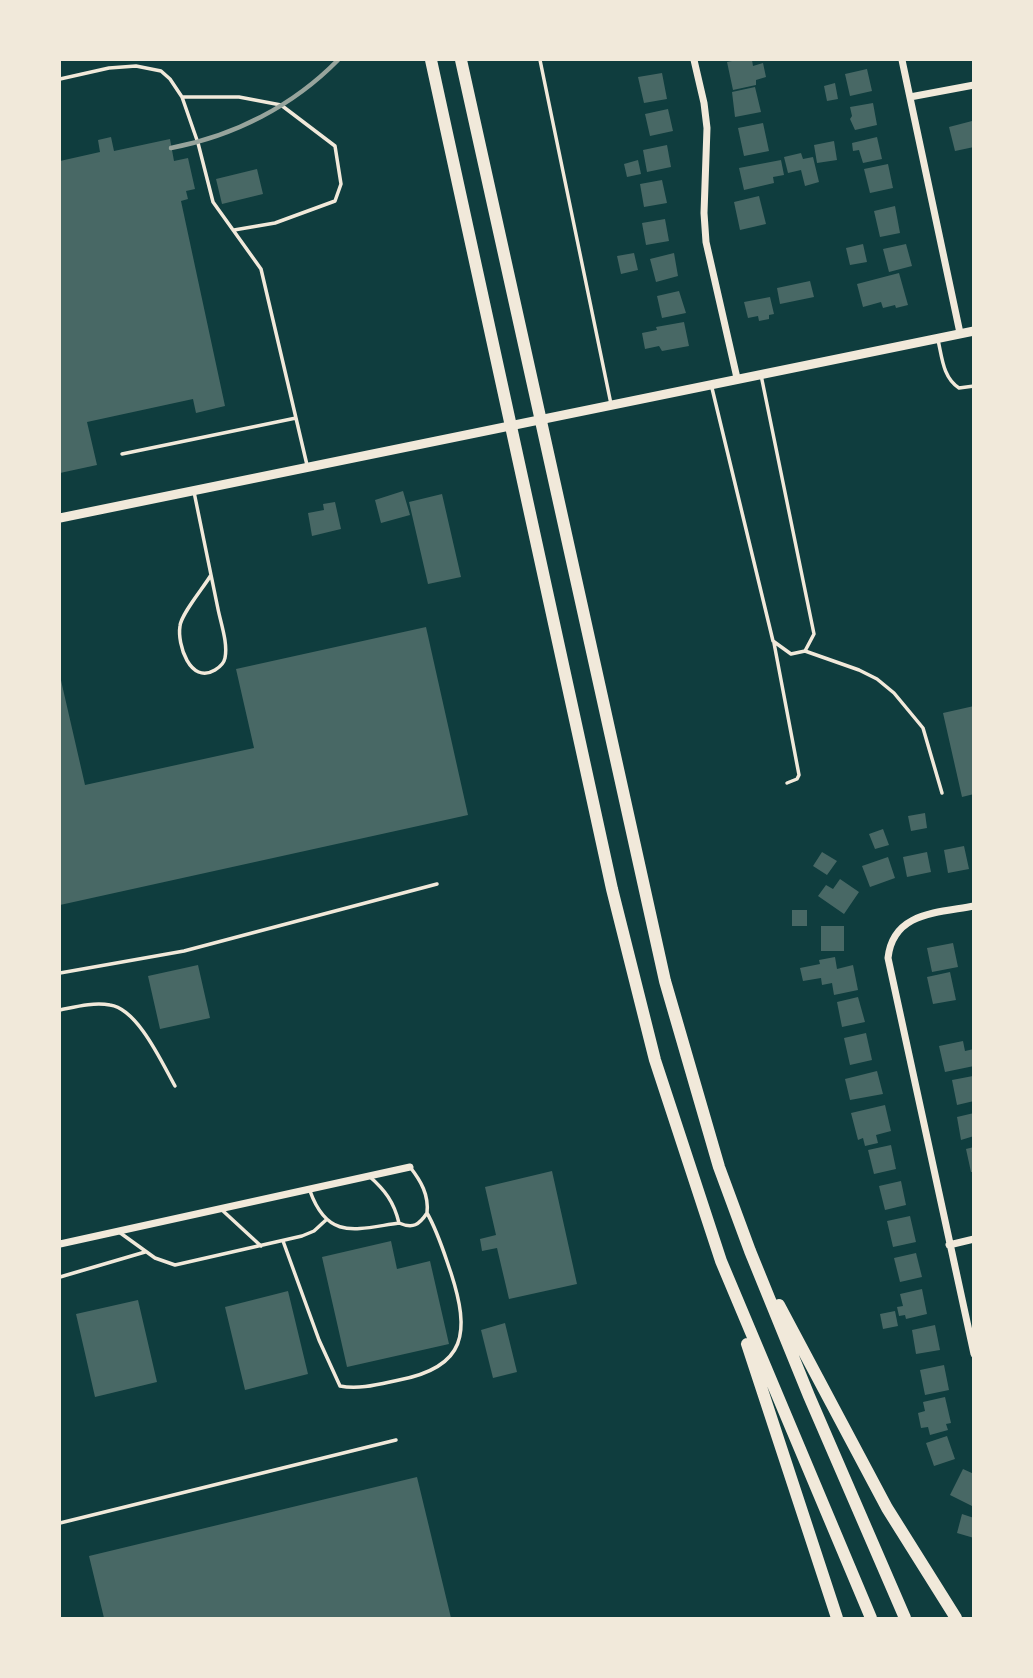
<!DOCTYPE html>
<html>
<head>
<meta charset="utf-8">
<style>
  body { margin:0 }
  #map { position:relative; width:1033px; height:1678px; overflow:hidden; background:#0f3d3e; font-family:"Open Sans",sans-serif }
  canvas { display:block }
  .frame { position:absolute; inset:0; border:61px solid #f1e9da; pointer-events:none }
</style>
</head>
<body>
<div id="map">
<canvas width="1033" height="1678"></canvas>
<div class="frame"></div>
</div>
<script>
const g = document.querySelector('canvas').getContext('2d');
g.lineJoin = 'round';
function paint(path, color) { g.fillStyle = color; g.fill(path, 'evenodd'); }
function stroke(path, color, width, dash) { g.strokeStyle = color; g.lineWidth = width; g.lineCap = dash ? 'butt' : 'round'; g.setLineDash(dash || []); g.stroke(path); }
const building = new Path2D(`
  M737 60H752L753 66 763 63 766 77 756 80V85L733 90 727 62Z
  M867 69 872 91 850 96 845 74Z
  M662 73 667 99 644 103 638 77Z
  M835 83 838 99 827 101 824 86Z
  M755 87 761 112 735 117 732 92Z
  M873 103 877 125 855 130 850 119 852 116 850 107Z
  M668 109 673 131 650 136 645 114Z
  M972 121 974 147 955 151 949 127Z
  M763 123 769 151 744 156 738 128Z
  M111 137 114 151 170 139 174 161 188 158 195 189 186 191 188 199 181 201 225 406 196 413 193 399 87 422 97 465 60 473V161L100 152 98 140Z
  M877 137 882 159 863 163 859 150 853 151 852 143Z
  M834 141 837 160 817 163 814 145Z
  M667 145 671 167 647 172 643 150Z
  M801 153 803 159 813 157 819 182 805 186 801 170 788 173 784 157Z
  M638 160 641 174 627 177 624 164Z
  M781 160 784 175 773 177 774 183 744 190 739 168Z
  M888 164 893 188 870 193 864 169Z
  M257 169 263 194 222 204 216 179Z
  M662 180 667 203 644 207 640 184Z
  M759 196 766 224 740 230 734 202Z
  M895 206 900 233 880 237 874 211Z
  M665 219 669 241 646 245 642 223Z
  M863 244 867 262 850 265 846 248Z
  M906 244 912 266 889 272 883 249Z
  M634 253 638 270 621 274 617 256Z
  M674 253 678 276 656 282 650 259Z
  M899 273 908 305 896 308 895 305 883 308 881 302 863 307 857 284Z
  M810 281 814 297 780 304 777 288Z
  M679 291 686 313 662 318 657 296Z
  M770 297 774 314 769 315V319L759 321 758 316 748 318 744 302Z
  M684 322 689 346 662 351 659 346 645 349 642 333 657 330 656 327Z
  M403 491 410 515 381 523 375 500Z
  M442 494 461 577 428 584 409 502Z
  M335 502 341 529 312 536 308 513 324 510 323 504Z
  M426 627 468 815 60 905V676L85 785 254 748 236 669Z
  M974 706V794L962 797 943 713Z
  M925 813 927 828 911 831 908 816Z
  M883 829 889 845 875 849 869 834Z
  M964 846 969 869 948 873 944 850Z
  M822 852 837 861 827 875 813 866Z
  M927 852 931 872 907 877 903 857Z
  M888 857 895 878 870 887 862 866Z
  M840 879 859 892 844 914 818 896 826 885 833 889Z
  M792 910H807V926H792Z
  M821 926H844V951H821Z
  M953 943 958 967 932 972 927 948Z
  M835 957 837 969 853 965 858 990 834 995 832 983 822 985 821 978 803 981 800 968 820 964 819 960Z
  M198 965 210 1018 160 1029 148 976Z
  M950 972 956 1000 933 1004 927 977Z
  M858 997 865 1022 842 1027 837 1002Z
  M866 1033 872 1060 850 1065 844 1038Z
  M963 1041 965 1051 974 1049V1066L945 1072 939 1046Z
  M877 1071 883 1094 850 1100 845 1079Z
  M973 1076 974 1101 957 1105 952 1080Z
  M885 1105 891 1131 876 1135 878 1143 865 1146 863 1138 858 1140 851 1113Z
  M974 1113V1136L961 1140 957 1117Z
  M891 1145 896 1169 874 1174 868 1150Z
  M974 1147V1172H971L966 1149Z
  M552 1171 577 1284 509 1299 497 1248 482 1251 480 1239 496 1235 485 1187Z
  M901 1181 906 1205 885 1210 879 1186Z
  M910 1216 916 1242 893 1247 887 1221Z
  M391 1241 397 1269 430 1261 449 1344 347 1367 322 1257Z
  M916 1253 922 1277 900 1282 894 1258Z
  M922 1289 927 1314 906 1319 905 1315 899 1316 897 1307 903 1306 900 1294Z
  M288 1291 308 1374 245 1390 225 1307Z
  M138 1300 157 1382 95 1397 76 1314Z
  M895 1311 898 1326 883 1329 880 1314Z
  M505 1323 517 1372 493 1378 481 1330Z
  M935 1325 940 1350 916 1354 912 1330Z
  M944 1365 949 1390 925 1395 920 1370Z
  M945 1397 951 1423 946 1424 948 1430 930 1435 928 1427 921 1428 918 1413 925 1411 923 1402Z
  M947 1436 955 1459 934 1466 926 1443Z
  M963 1469 974 1474 972 1506 950 1495Z
  M417 1477 451 1618H104L89 1556Z
  M962 1514 974 1518V1538L957 1533Z`);
const service = new Path2D(`
  M540 60 611 404
  M60 79 109 68 136 66 161 71 170 79 182 97 198 143 213 202 261 269 307 465
  M182 97H239L281 105 335 146 341 184 335 201 275 223 234 230
  M938 340C942 357 943 378 959 388L974 386
  M711 384 773 641 791 654 805 651 814 634 761 375
  M122 454 296 418
  M194 492C202 531 210 570 218 609 221 624 228 643 225 658 224 663 220 667 215 670 190 685 177 644 180 626 181 614 204 587 211 575
  M774 643 799 775 797 779 787 783
  M805 651 859 670 877 679 894 693 923 728 942 793
  M60 973 184 951 437 884
  M60 1010C75 1007 93 1002 110 1005 138 1009 162 1063 175 1086
  M310 1191C328 1241 356 1229 399 1223 394 1202 385 1190 369 1176
  M222 1210 261 1246
  M399 1223C413 1229 419 1225 427 1213 429 1195 421 1181 410 1167
  M119 1232 155 1258 175 1265 302 1236 314 1231 326 1220
  M283 1241 319 1340 340 1386C359 1390 380 1384 399 1380 467 1367 470 1332 451 1273 444 1253 438 1232 427 1213
  M60 1277 145 1252
  M60 1523 396 1440`);
const minor = new Path2D(`
  M694 60 704 103 707 128 704 213 706 242 737 378
  M902 60 960 333
  M910 97 974 85
  M974 906C937 913 893 912 888 958L974 1354
  M60 1244 410 1167
  M949 1245 974 1239`);
const tertiary = new Path2D(`
  M60 518 974 331`);
const motorway = new Path2D(`
  M431 60 612 889 655 1060 721 1261 871 1618
  M461 60 665 981 719 1167 750 1251 809 1396 905 1618
  M779 1305 887 1508 956 1618
  M747 1344 837 1618`);
const rail = new Path2D(`
  M171 148C234 136 293 106 338 60`);
paint(building, '#486865');
stroke(service, '#f1e9da', 3.5);
stroke(minor, '#f1e9da', 7);
stroke(tertiary, '#f1e9da', 9);
stroke(motorway, '#f1e9da', 12);
stroke(rail, '#97a49c', 4.5);
</script>
</body>
</html>
